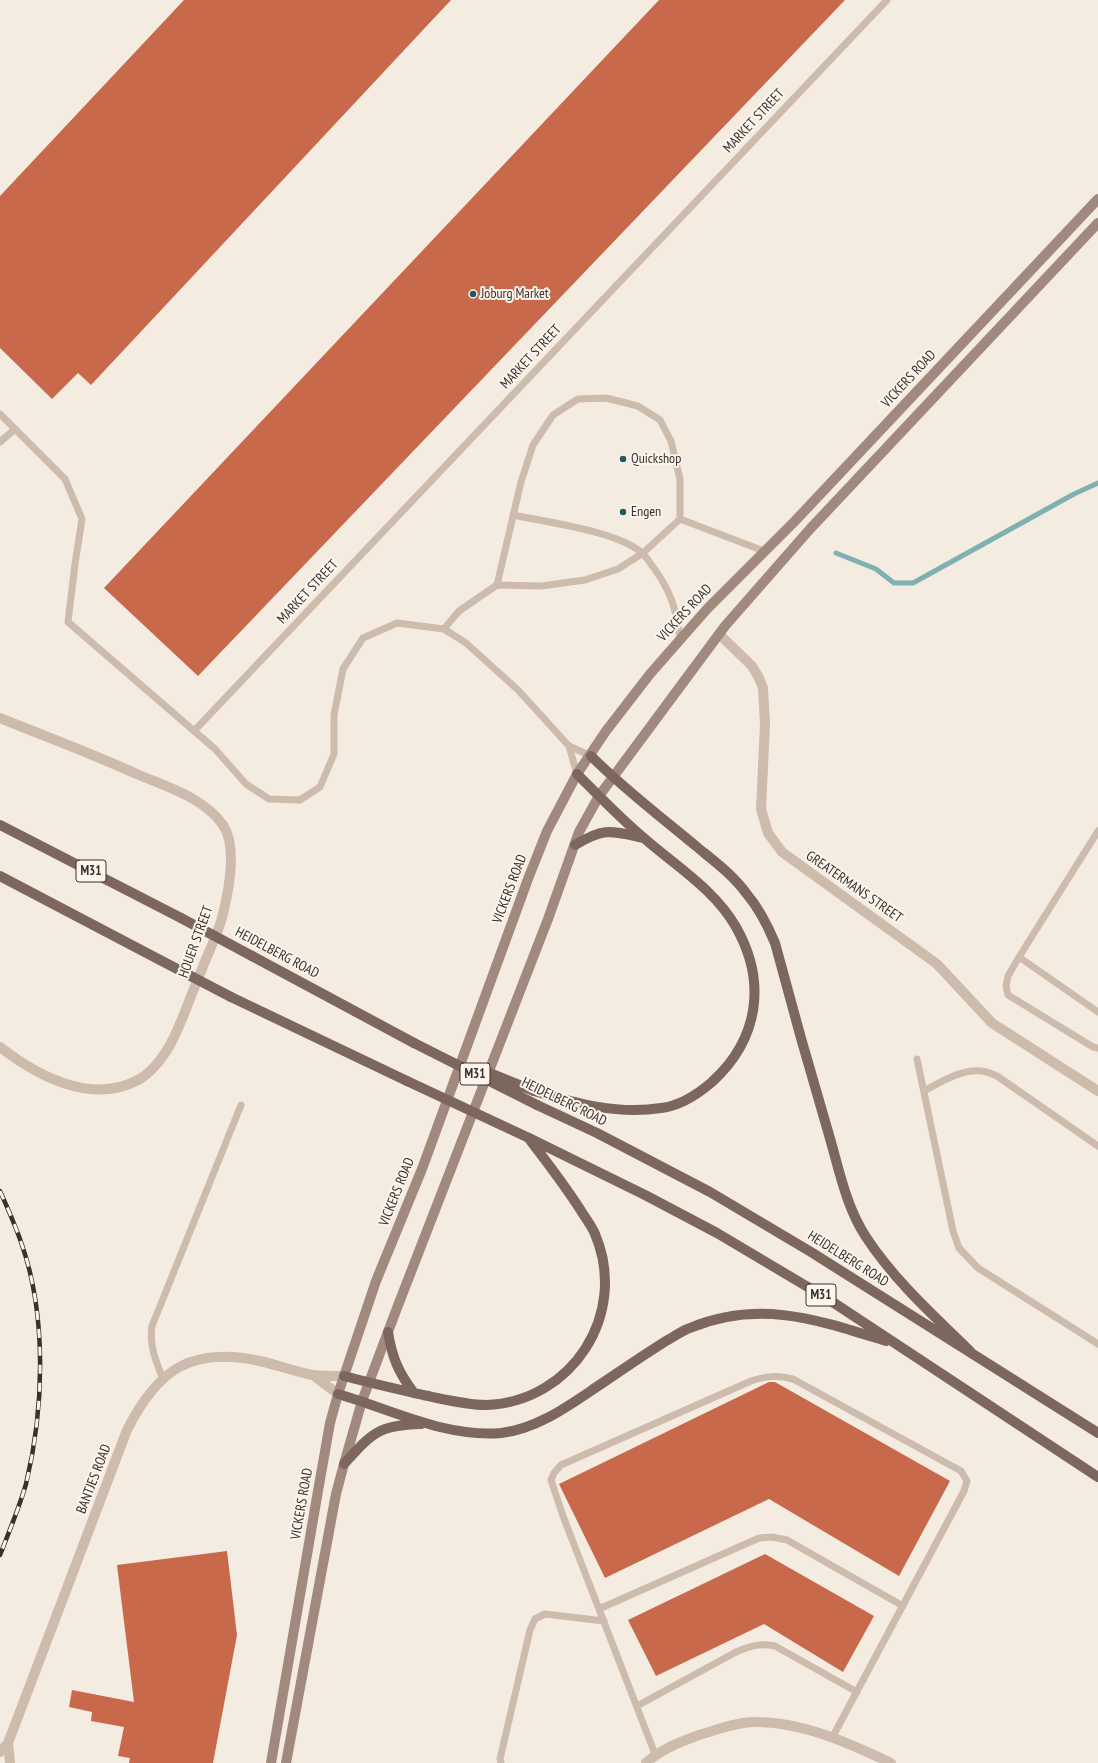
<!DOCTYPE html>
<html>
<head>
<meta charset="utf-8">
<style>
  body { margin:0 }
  canvas { display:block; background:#f4ebe1 }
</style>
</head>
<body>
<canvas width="1098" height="1763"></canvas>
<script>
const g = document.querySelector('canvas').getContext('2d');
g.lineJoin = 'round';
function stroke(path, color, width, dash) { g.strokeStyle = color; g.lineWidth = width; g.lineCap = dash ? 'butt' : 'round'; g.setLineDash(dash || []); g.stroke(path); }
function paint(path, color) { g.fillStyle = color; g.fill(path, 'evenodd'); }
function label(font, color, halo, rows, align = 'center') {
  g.font = font + ' "PT Sans Narrow",sans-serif'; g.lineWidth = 4; g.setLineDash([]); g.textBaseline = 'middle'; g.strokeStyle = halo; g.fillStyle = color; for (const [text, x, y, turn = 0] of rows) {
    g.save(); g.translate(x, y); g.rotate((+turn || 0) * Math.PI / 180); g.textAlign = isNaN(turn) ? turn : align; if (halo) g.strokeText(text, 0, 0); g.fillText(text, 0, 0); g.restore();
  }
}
const stream = new Path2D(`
  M836 553 876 569 894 583H913L1074 494 1098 483`);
const building = new Path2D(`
  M184 0H451L91 385 78 373 52 399 0 348V196Z
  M659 0H845L198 676 104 588Z
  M769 1382H775L950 1481 899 1576 769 1499 605 1578 559 1484Z
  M227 1551 237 1635 213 1763H129L130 1758 118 1756 124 1727 91 1721 92 1712 69 1707 72 1690 134 1702 117 1565Z
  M765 1554 874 1616 843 1672 764 1624 656 1676 628 1620Z`);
const lane = new Path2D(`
  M0 414 65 479 82 519 75 564 68 622 215 749 246 784 269 799 300 800 320 787 334 754V715L343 669 363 638 397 623 444 629 466 643 518 690 569 746 591 756
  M0 442 15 429
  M513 515C546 522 617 531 642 553 646 556 650 563 653 567 671 591 676 609 680 638
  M497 585 521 482 533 445 553 415 578 399 606 398 638 406 660 420 671 441 680 479V519
  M444 629 459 611 497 585 541 586 585 580 618 569 643 553 680 519 764 551
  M194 731 887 0
  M569 746 577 774
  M1098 831 1019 957 1008 976 1006 986 1008 995 1093 1047 1098 1048
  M1019 957 1098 1012
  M917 1059 953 1231 959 1248 978 1268 1098 1344
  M924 1091C941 1082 961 1069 981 1071 986 1071 992 1074 997 1076L1098 1146
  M163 1379C156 1361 149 1346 152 1326L241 1105
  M599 1609 759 1538 772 1537 787 1540 903 1606
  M637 1706 736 1652C750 1646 760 1643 775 1646L857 1692
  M655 1754 563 1516 551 1480 554 1473 561 1465 751 1381C766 1376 777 1375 793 1379L961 1471 967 1481 964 1491 832 1738
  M501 1763 500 1759 530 1630 535 1619 545 1614 604 1621`);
const street = new Path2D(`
  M719 634 752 666 759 678 763 688 765 724 761 809 768 833 782 852 937 964 992 1023 1098 1091
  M0 718C47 737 93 754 139 775 168 787 204 798 223 825 238 847 228 894 222 918 217 936 208 953 202 969 191 994 183 1021 170 1045 163 1057 151 1073 138 1080 92 1105 37 1076 0 1047
  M313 1375 338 1394
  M8 1743 10 1763
  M0 1752 8 1743 127 1430C158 1369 191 1346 260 1361 278 1365 295 1372 313 1375 323 1376 334 1376 344 1376
  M646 1763C661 1749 682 1741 702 1734 719 1729 738 1722 755 1722 803 1722 849 1743 891 1763`);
const secondary = new Path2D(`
  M271 1763 318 1491 330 1423 338 1394 376 1281 422 1169 528 879 547 831 577 774 606 731 650 674 707 609 795 521 1098 199
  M286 1763 336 1494 344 1464 362 1401 397 1308 548 919 579 832 599 796 725 626 810 529 1098 223`);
const primary = new Path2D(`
  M591 756C624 789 661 817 697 847 714 861 733 875 746 893 759 908 767 924 775 943 792 1007 810 1071 829 1135 839 1169 846 1207 866 1237 894 1280 933 1315 970 1351
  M0 825 181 918
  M575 845C605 827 611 831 644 838
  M0 876 160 960
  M252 956 414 1043
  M231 997 407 1081
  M534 1091C575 1103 617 1115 661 1108 680 1106 698 1094 712 1082 759 1039 767 982 736 927 715 890 676 866 645 839 621 819 599 796 577 774
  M537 1105 597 1133 710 1192 811 1252 1098 1433
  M529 1138 645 1195 717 1233 828 1299 1098 1477
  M388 1332C392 1357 398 1372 414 1393
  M344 1376C370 1383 397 1389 423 1395 443 1399 465 1405 486 1405 572 1402 629 1314 595 1234 592 1227 587 1220 583 1214 567 1188 548 1164 530 1140
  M338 1394C390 1409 446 1438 501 1433 536 1429 567 1407 595 1388 619 1372 642 1356 666 1341 674 1337 681 1331 690 1328 760 1299 818 1320 886 1341
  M344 1464C372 1433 378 1425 421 1424`);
const rail = new Path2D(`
  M0 1191C8 1209 16 1227 22 1245 47 1317 44 1410 26 1484 19 1508 9 1532 0 1555`);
const primaryBridge = new Path2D(`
  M181 918 252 956
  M160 960 231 997
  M414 1043 537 1105
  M477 1068 534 1091
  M407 1081 529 1138`);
const markers = [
  [473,294,4,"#1f5a5e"],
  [623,459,4,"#1f5a5e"],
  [623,512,4,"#1f5a5e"]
];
const shields = [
  [91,871,30],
  [475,1074,30],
  [821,1295,30]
];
const shieldNames = [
  ["M31",91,871],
  ["M31",475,1074],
  ["M31",821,1295]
];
const streetNames = [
  ["MARKET STREET",754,121,-47],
  ["MARKET STREET",531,357,-47],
  ["VICKERS ROAD",909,379,-47],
  ["MARKET STREET",308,592,-47],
  ["VICKERS ROAD",685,613,-47],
  ["GREATERMANS STREET",854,887,35],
  ["VICKERS ROAD",510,889,-69],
  ["HOUER STREET",196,942,-70],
  ["HEIDELBERG ROAD",277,953,28],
  ["HEIDELBERG ROAD",564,1102,26],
  ["VICKERS ROAD",397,1192,-68],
  ["HEIDELBERG ROAD",848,1259,32],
  ["BANTJES ROAD",94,1479,-69],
  ["VICKERS ROAD",302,1504,-80]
];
const poiNames = [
  ["Joburg Market",481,294],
  ["Quickshop",631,459],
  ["Engen",631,512]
];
stroke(stream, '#7fb0b2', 5);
paint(building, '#c8694b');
stroke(lane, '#cdbbac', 7);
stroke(street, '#cdbbac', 10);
stroke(secondary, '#a18a7d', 10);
stroke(primary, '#7d675c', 10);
stroke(rail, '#3b302b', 4.5);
stroke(rail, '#fbf5ee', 3, [9]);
stroke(primaryBridge, '#7d675c', 10);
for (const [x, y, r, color] of markers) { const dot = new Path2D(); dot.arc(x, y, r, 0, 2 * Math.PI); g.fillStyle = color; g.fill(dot); stroke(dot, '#fbf5ee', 1.5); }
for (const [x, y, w] of shields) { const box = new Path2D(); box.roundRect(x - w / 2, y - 11, w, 22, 3); g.fillStyle = '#fbf5ee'; g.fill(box); stroke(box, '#3b302b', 1); }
label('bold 13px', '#3b302b', null, shieldNames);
label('14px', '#3b302b', '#fbf5ee', streetNames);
label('14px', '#3b302b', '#fbf5ee', poiNames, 'left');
</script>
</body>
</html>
